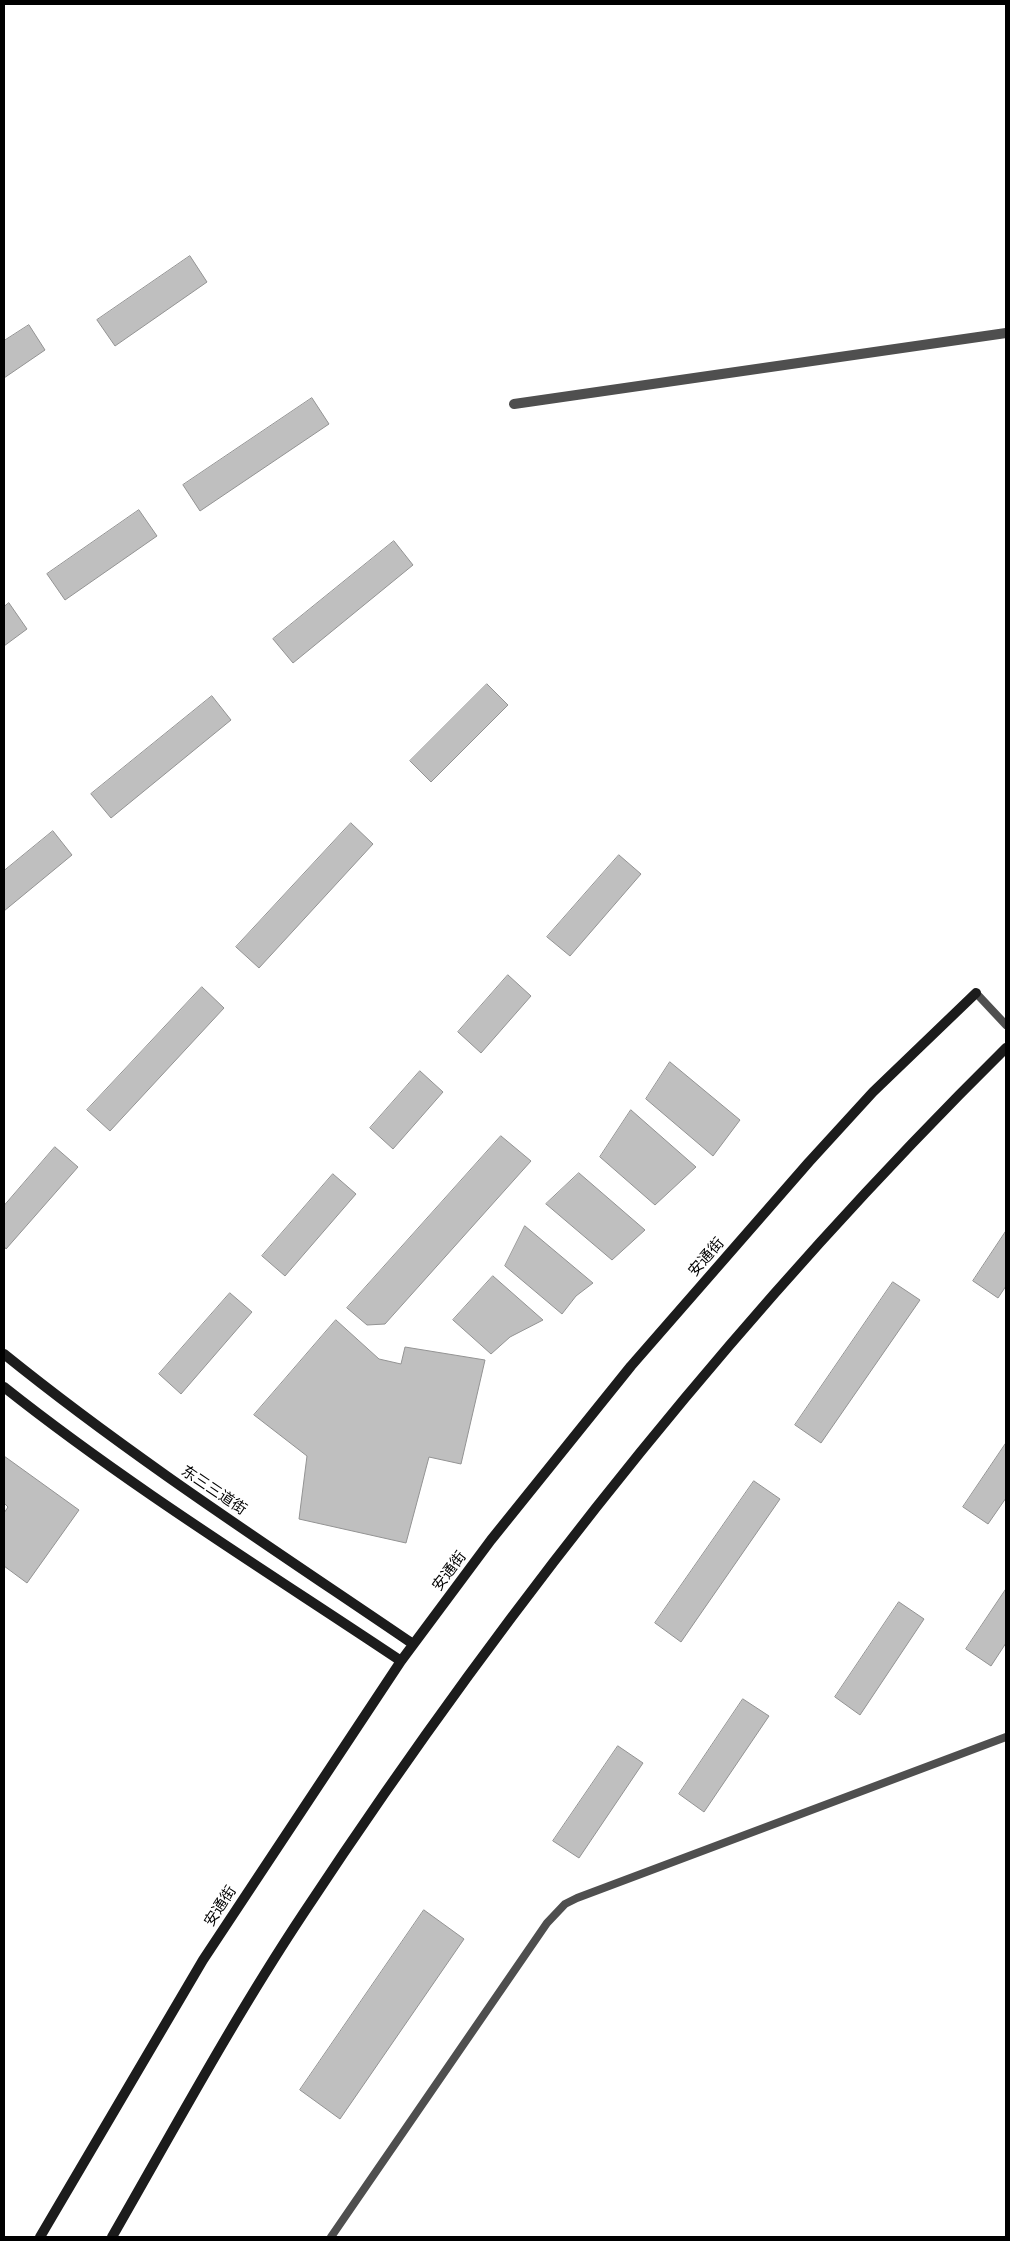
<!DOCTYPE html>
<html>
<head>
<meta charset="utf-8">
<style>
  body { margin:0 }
  #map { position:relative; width:1010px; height:2241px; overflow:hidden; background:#fff; font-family:Commissioner,sans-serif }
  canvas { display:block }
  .frame { position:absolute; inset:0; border:5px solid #000; pointer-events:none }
</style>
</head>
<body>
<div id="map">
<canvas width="1010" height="2241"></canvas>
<div class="frame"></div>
</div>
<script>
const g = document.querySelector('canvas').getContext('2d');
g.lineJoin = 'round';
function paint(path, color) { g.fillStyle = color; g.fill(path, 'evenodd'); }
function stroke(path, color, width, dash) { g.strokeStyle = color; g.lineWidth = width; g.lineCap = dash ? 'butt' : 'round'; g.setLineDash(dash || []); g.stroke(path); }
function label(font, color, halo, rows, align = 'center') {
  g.font = font + ' Commissioner,"Noto Sans SC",sans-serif'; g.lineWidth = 5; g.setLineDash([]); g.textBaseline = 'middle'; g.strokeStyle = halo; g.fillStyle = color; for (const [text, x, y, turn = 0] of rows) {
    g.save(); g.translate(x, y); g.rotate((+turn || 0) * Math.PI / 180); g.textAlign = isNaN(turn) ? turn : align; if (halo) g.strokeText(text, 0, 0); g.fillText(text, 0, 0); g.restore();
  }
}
const building = new Path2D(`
  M190 256 207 282 115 346 97 320Z
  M29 325 45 350 4 378V341Z
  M312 398 329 424 200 511 183 485Z
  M139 510 157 536 65 600 47 574Z
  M394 541 413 565 293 663 273 639Z
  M9 603 27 629 4 646V607Z
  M487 684 508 705 431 782 410 761Z
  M212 696 231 720 111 818 91 794Z
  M351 823 373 844 259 968 236 947Z
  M53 831 72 855 4 911V871Z
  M619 855 641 874 570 956 547 937Z
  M508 975 531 996 481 1053 458 1032Z
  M202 987 224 1008 110 1131 87 1110Z
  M670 1062 740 1120 713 1156 646 1099Z
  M420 1071 443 1092 393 1149 370 1128Z
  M631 1110 696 1167 655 1205 600 1157Z
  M501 1136 531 1161 385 1324 367 1325 347 1308Z
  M55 1147 78 1167 6 1249 4 1246V1206Z
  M579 1173 645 1230 612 1260 546 1204Z
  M333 1174 356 1194 285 1276 262 1256Z
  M525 1226 593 1283 576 1296 562 1314 505 1266Z
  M1006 1231V1286L998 1298 973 1281Z
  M493 1276 543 1320 510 1337 491 1354 453 1320Z
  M893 1282 920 1300 821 1443 795 1425Z
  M230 1293 252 1312 181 1394 159 1374Z
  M336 1320 379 1359 401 1364 405 1347 485 1360 461 1464 429 1457 406 1543 299 1519 307 1456 254 1415Z
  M1006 1443V1498L988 1524 963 1507Z
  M4 1456 79 1510 27 1583 4 1566V1513L8 1507 4 1503Z
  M754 1481 780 1499 681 1642 655 1623Z
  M1006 1589V1643L991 1666 966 1649Z
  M899 1602 924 1619 860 1715 835 1697Z
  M743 1699 769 1716 704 1812 679 1794Z
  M618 1746 643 1763 579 1858 553 1841Z
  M424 1910 464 1939 340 2119 300 2090Z`);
const service = new Path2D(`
  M976 993 1006 1025
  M331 2237 547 1923 565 1904 577 1898 1006 1737`);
const minor = new Path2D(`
  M514 404 1006 333`);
const secondary = new Path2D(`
  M4 1354C134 1459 275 1550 413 1644
  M4 1387C130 1487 268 1572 401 1661
  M40 2237 203 1960 401 1661 491 1540 631 1366 809 1162 873 1092 976 993
  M112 2237C174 2129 234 2018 303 1914 508 1603 741 1310 1006 1048`);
const streetNames = [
  ["安通街",706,1257,-49],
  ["东三三道街",214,1490,34],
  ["安通街",449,1571,-53],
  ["安通街",220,1906,-57]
];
paint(building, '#bfbfbf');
stroke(building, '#939393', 1);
stroke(service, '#4f4f4f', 8);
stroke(minor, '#4f4f4f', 10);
stroke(secondary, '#1c1c1c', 10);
label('15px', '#000', '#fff', streetNames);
</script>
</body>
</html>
